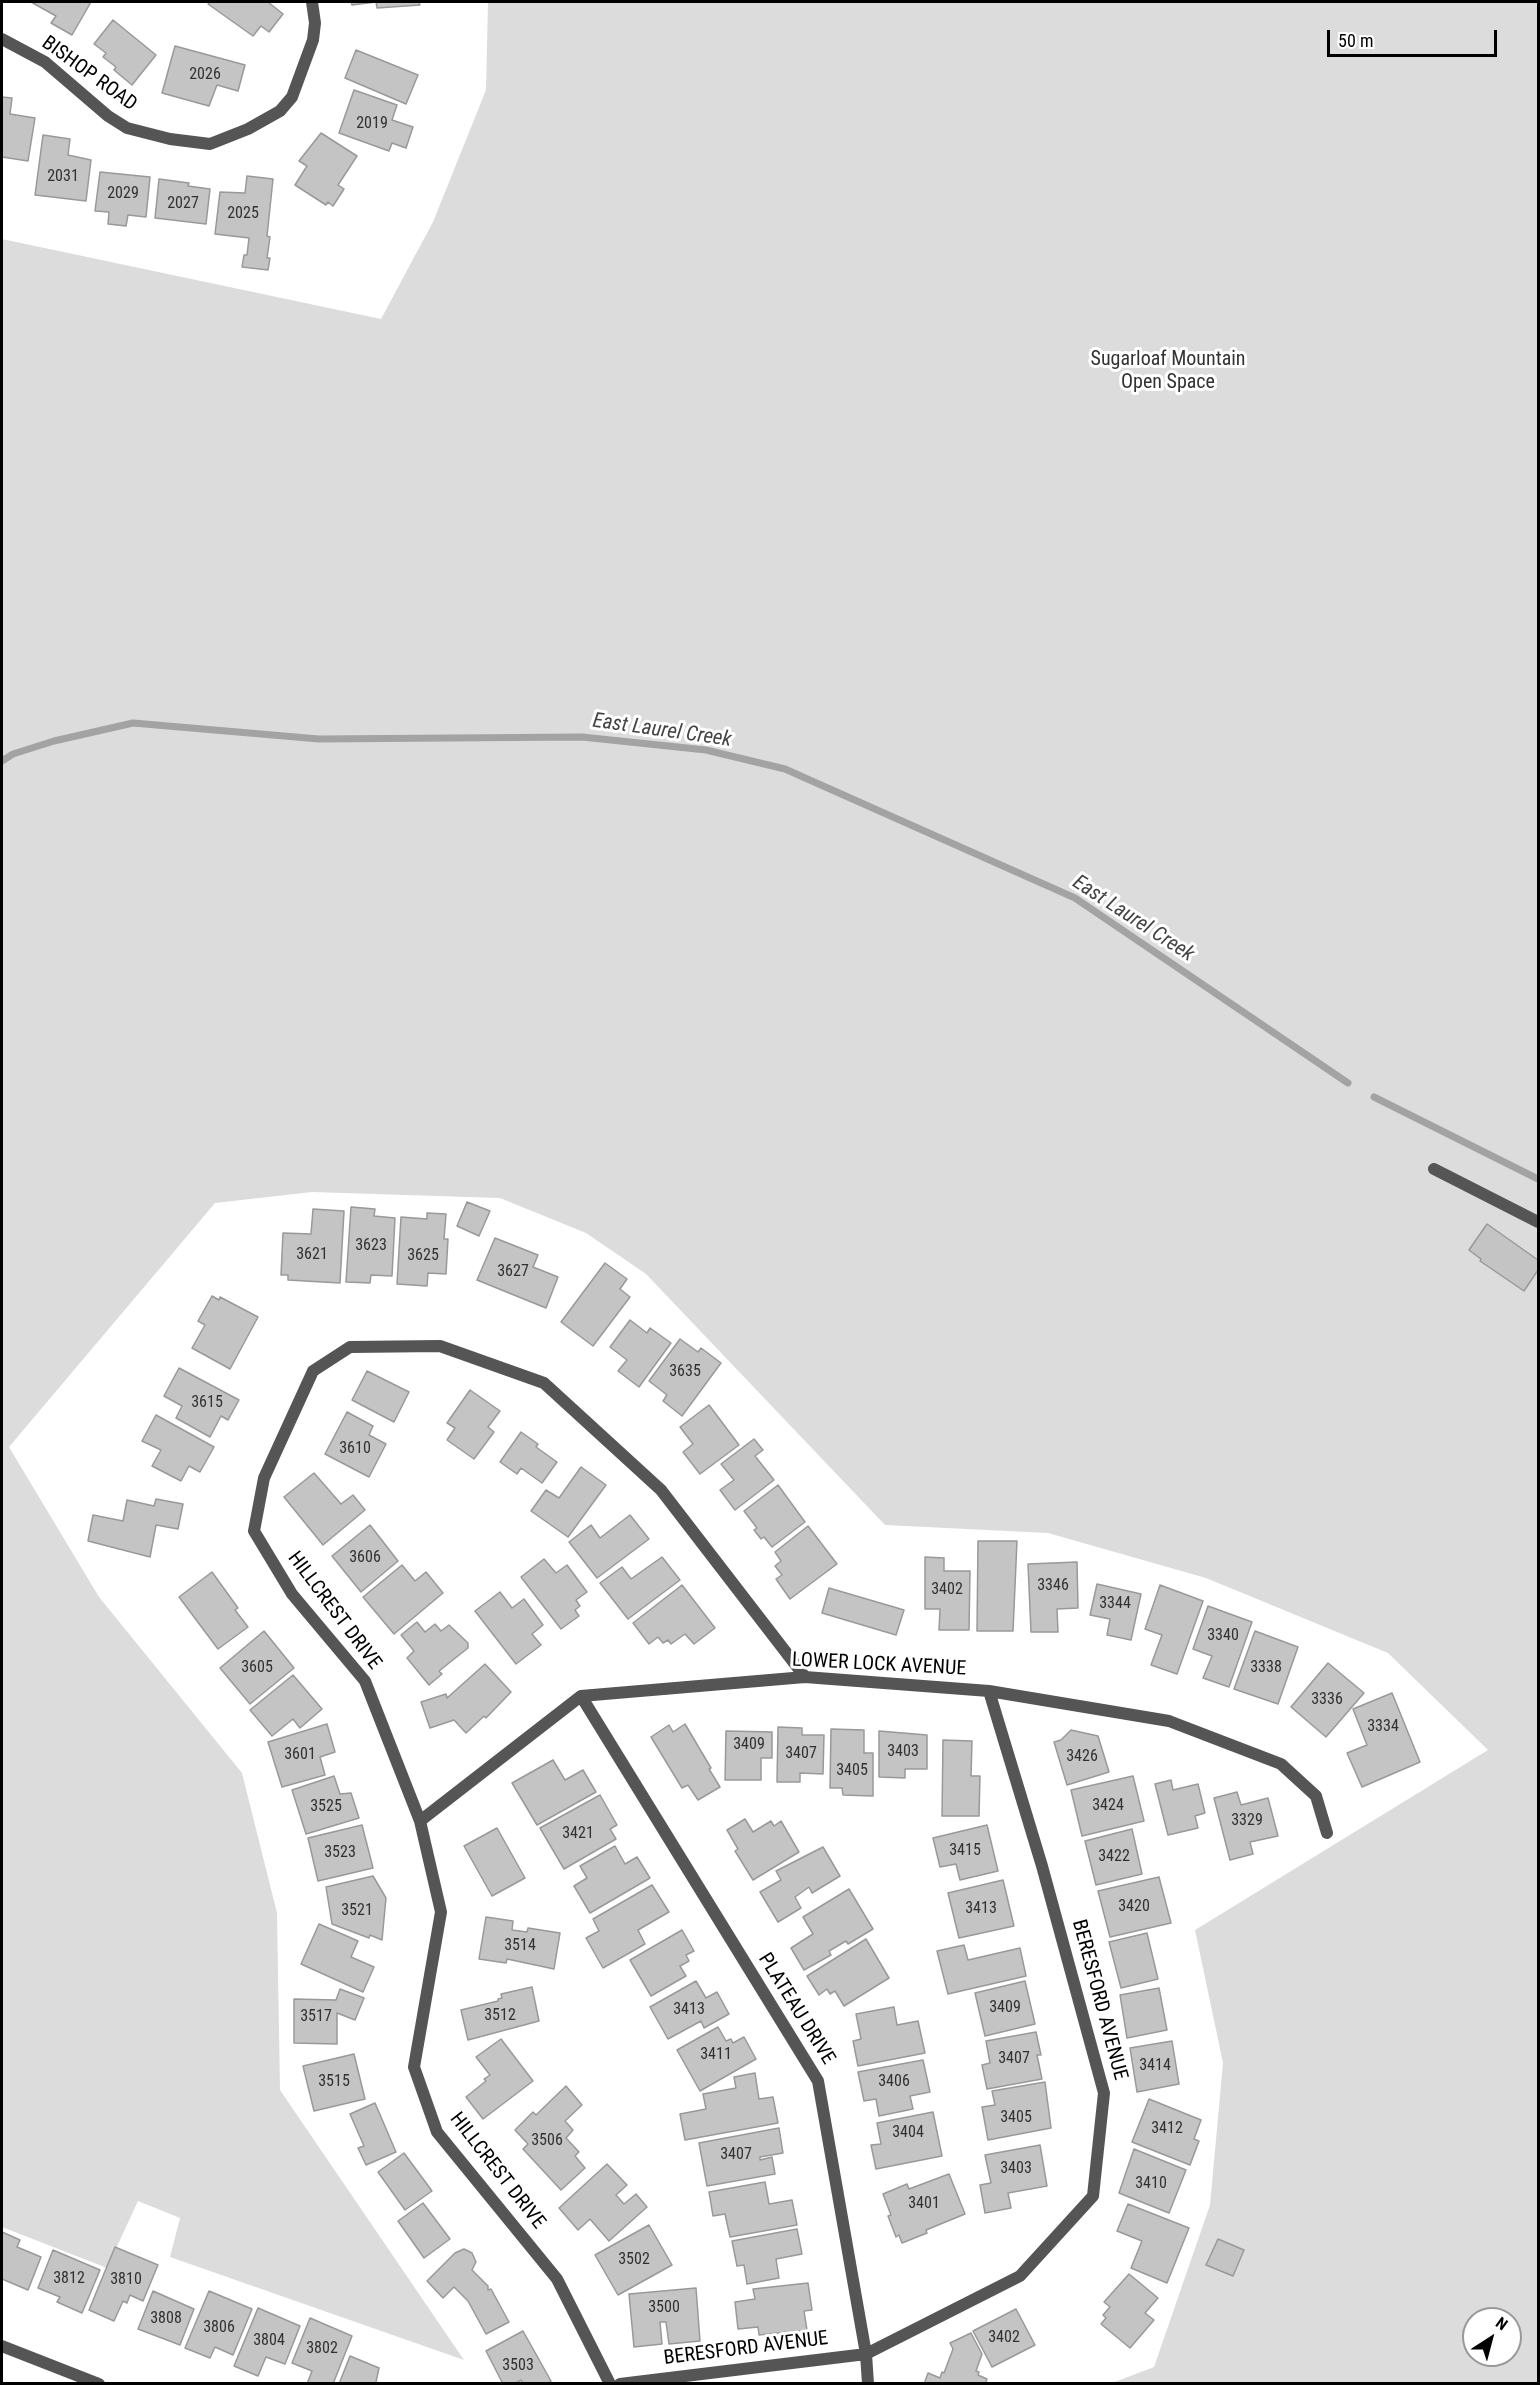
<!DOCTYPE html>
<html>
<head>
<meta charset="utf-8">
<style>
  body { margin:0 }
  #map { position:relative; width:1540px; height:2385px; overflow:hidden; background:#fff; font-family:"Roboto Condensed",sans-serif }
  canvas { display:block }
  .frame { position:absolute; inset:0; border:3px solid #000; pointer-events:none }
  .north { position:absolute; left:1462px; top:2307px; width:60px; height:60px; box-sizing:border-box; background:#fff; border:2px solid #999; border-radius:50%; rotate:36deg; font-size:16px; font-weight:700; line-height:24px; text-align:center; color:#000 }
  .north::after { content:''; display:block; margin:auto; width:21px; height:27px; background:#000; clip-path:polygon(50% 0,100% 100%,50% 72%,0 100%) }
  .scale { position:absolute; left:1327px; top:30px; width:170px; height:27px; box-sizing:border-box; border:3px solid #000; border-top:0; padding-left:8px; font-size:18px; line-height:21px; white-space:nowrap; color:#000; -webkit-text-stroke:4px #fff; paint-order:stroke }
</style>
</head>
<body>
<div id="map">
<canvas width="1540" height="2385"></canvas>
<div class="frame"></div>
<div class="north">N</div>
<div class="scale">50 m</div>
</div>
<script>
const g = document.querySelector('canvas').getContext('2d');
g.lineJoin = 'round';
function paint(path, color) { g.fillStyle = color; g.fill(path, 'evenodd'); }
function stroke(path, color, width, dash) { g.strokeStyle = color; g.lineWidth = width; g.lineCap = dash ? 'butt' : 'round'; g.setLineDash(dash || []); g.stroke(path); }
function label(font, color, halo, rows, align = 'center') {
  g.font = font + ' "Roboto Condensed",sans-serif'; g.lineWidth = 6; g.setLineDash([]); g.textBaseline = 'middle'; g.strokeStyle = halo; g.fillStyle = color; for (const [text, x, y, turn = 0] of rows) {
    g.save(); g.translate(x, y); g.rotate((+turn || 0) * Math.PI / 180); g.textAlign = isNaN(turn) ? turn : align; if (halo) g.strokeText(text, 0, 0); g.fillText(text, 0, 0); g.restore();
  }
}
const green = new Path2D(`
  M488 2H1538V2383H1112L1154 2367 1210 2205 1223 2063 1195 1930 1488 1750 1388 1653 1206 1578 1048 1533 885 1525 646 1274 586 1233 500 1198 312 1192 215 1203 9 1447 99 1597 242 1773 277 1913 280 2090 464 2360 170 2257 180 2218 138 2201 107 2268 2 2227V239L381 319 433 222 486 90ZM1474 2319H1510V2355H1474Z`);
const stream = new Path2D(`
  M2 761 13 754 54 741 133 723 319 739 582 737 706 750 785 769 1075 898 1348 1083
  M1374 1097 1538 1179`);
const building = new Path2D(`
  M31 2H91L72 35 51 23 56 16Z
  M210 2H268L283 14 269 32 261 26 253 36 208 4Z
  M351 2H419L420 5 377 8 376 2 352 5Z
  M113 20 156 55 132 85 114 70 116 67 103 57 106 53 94 44Z
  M175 46 245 65 238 91 217 85 209 106 162 93Z
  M356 50 418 75 406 104 345 78Z
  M354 90 397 105 392 120 413 127 406 148 392 143 389 151 339 133Z
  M2 97 12 98 10 114 35 118 28 161 2 157Z
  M321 133 357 156 338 185 344 189 333 206 328 202 326 205 295 185 307 166 299 161Z
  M43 135 70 139 68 155 91 160 86 201 35 195Z
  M100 172 150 177 146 217 128 215 126 226 108 224 109 212 95 211Z
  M247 176 273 179 267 236 270 237 267 258H270L268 270 242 267 244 255H247L249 238 215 234 220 192 245 193Z
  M159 179 189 183 188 186 210 189 206 224 155 218Z
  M467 1202 490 1211 479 1236 457 1226Z
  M351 1207 375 1209 374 1216 395 1218 392 1276 371 1275 370 1283 346 1282Z
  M313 1209 344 1211 340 1283 288 1280V1275H281L283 1233 311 1234Z
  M427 1213 446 1214 444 1239H448L446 1274 428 1273 427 1286 397 1284 401 1217 427 1219Z
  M1487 1224 1538 1260V1270L1524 1291 1480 1261 1481 1259 1469 1250Z
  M495 1238 538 1255 533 1267 558 1277 546 1308 477 1280Z
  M605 1263 627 1279 620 1289 630 1297 593 1346 561 1322Z
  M212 1296 219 1300 220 1297 258 1317 230 1369 192 1348 205 1325 198 1321Z
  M630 1320 647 1333 650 1328 671 1343 639 1387 618 1371 627 1360 610 1347Z
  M680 1339 698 1352 701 1348 721 1363 682 1416 663 1401 667 1395 649 1381Z
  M179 1368 239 1400 228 1420 221 1416 210 1437 176 1418 182 1406 164 1396Z
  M367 1371 409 1392 394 1422 352 1400Z
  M470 1390 500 1411 488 1427 494 1432 474 1459 447 1440 455 1428 447 1423Z
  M709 1405 739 1445 700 1474 683 1452 693 1444 680 1427Z
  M347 1412 373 1426 369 1435 386 1444 369 1477 325 1454Z
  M156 1415 214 1447 200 1472 189 1466 181 1481 152 1466 161 1450 142 1441Z
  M521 1432 538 1444 536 1447 557 1462 542 1483 521 1468 517 1474 500 1462Z
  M754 1439 763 1450 755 1456 774 1480 735 1510 720 1490 734 1480 721 1464Z
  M581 1467 606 1485 568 1537 531 1511 546 1490 559 1498Z
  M314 1473 341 1504 353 1495 365 1510 323 1545 284 1497Z
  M778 1485 805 1522 772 1547 764 1537 761 1539 754 1530 757 1528 744 1511Z
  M156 1499 183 1504 178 1529 156 1525 150 1557 88 1541 93 1515 123 1521 127 1500 154 1506Z
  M630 1515 649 1539 597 1578 569 1542 591 1525 600 1538Z
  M370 1525 398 1561 361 1592 332 1556Z
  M808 1526 837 1564 790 1599 776 1579 782 1575 775 1566 781 1561 775 1552Z
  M978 1541H1017L1013 1631H977Z
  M662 1557 680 1580 628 1619 600 1583 622 1567 631 1579Z
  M925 1557 944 1558V1571H970L969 1630H939L940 1609H925Z
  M544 1559 556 1573 567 1565 587 1592 576 1600 580 1606 575 1610 579 1616 561 1629 521 1577Z
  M1077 1562 1078 1608 1057 1609 1058 1632H1031L1028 1564Z
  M402 1565 415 1581 426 1572 443 1593 394 1634 363 1597Z
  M212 1572 238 1608 235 1610 248 1627 218 1649 179 1597Z
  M1097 1584 1141 1594 1131 1640 1107 1635 1110 1619 1090 1615Z
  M682 1585 715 1628 694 1644 685 1634 671 1644 668 1640 663 1643 658 1637 649 1644 633 1623Z
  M1160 1585 1203 1601 1177 1674 1151 1665 1162 1635 1145 1629Z
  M829 1588 904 1610 896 1635 822 1613Z
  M500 1592 512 1608 524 1599 543 1625 532 1634 541 1645 516 1664 475 1611Z
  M1208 1606 1252 1622 1229 1687 1203 1678 1212 1656 1193 1649Z
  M417 1622 425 1632 435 1624 441 1631 449 1625 468 1643V1648L439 1671 442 1674 429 1685 407 1658 414 1651 401 1635Z
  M264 1631 294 1668 250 1704 220 1668Z
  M1255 1631 1298 1647 1278 1704 1234 1689Z
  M1328 1663 1364 1693 1326 1737 1291 1707Z
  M485 1664 511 1692 486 1718 484 1716 466 1733 454 1720 430 1728 421 1702 446 1694 447 1698Z
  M293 1675 322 1709 300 1728 293 1719 272 1736 250 1710Z
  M1392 1693 1420 1762 1362 1787 1347 1753 1367 1745 1353 1709Z
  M327 1724 335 1752 320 1757 325 1775 282 1787 268 1742Z
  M685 1724 711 1768 709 1769 720 1787 698 1800 688 1785 682 1788 651 1737 669 1725 673 1732Z
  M778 1727 802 1728V1735H824L823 1774 800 1773V1782H777Z
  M831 1729 864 1730V1753H873V1796L843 1795 842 1788H830Z
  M1071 1730 1098 1736 1109 1772 1067 1785 1054 1742 1061 1740Z
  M726 1731 772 1732V1758H761V1780H725Z
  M879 1731 927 1735V1769H905V1778L879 1777Z
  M943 1740 972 1741 971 1776H980L979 1816H942Z
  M553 1760 565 1780 583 1770 596 1792 537 1825 512 1783Z
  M334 1776 340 1794 351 1793 359 1818 306 1834 292 1790Z
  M1133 1776 1144 1821 1082 1836 1071 1790Z
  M1171 1780 1173 1790 1198 1784 1205 1813 1195 1816 1198 1828 1168 1835 1155 1784Z
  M1237 1792 1241 1805 1268 1798 1278 1836 1250 1842 1253 1854 1230 1860 1214 1798Z
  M600 1795 617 1825 610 1829 616 1839 564 1869 540 1828Z
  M745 1819 753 1832 771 1821 774 1826 781 1821 799 1852 753 1880 735 1851 738 1849 727 1830Z
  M362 1825 373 1868 318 1881 308 1838Z
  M987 1825 998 1871 960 1880 956 1864 940 1867 933 1838Z
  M497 1828 525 1878 492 1896 464 1846Z
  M1132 1829 1142 1874 1096 1885 1085 1841Z
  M615 1846 625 1864 637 1857 650 1878 590 1913 574 1886 587 1878 580 1866Z
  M823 1847 840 1876 812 1893 809 1887 795 1897 801 1908 778 1922 760 1892 781 1880 776 1871Z
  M373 1876 386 1898 382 1940 370 1935 369 1938 332 1924 326 1887Z
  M1159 1877 1171 1923 1110 1937 1098 1891Z
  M1003 1880 1014 1926 959 1938 948 1893Z
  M652 1885 669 1912 638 1930 645 1944 603 1968 586 1938 599 1931 593 1919Z
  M849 1889 873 1929 848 1944 846 1941 829 1951 831 1955 804 1970 791 1948 813 1934 803 1917Z
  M486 1917 513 1921 512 1930 527 1932 528 1928 560 1933 554 1969 507 1959 506 1963 479 1959Z
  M319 1924 358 1941 351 1957 374 1967 363 1992 301 1964Z
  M682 1930 694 1951 686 1955 689 1961 680 1966 686 1976 651 1996 630 1960Z
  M1147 1933 1158 1979 1121 1988 1109 1942Z
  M866 1939 889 1978 844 2006 835 1991 830 1994 827 1989 819 1995 807 1976Z
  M964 1945 968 1960 1020 1948 1026 1976 948 1994 937 1951Z
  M696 1981 706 1998 717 1992 729 2014 704 2028 701 2021 668 2039 650 2007Z
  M1025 1981 1035 2024 985 2036 975 1993Z
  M532 1987 539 2021 468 2040 461 2010 498 2001V1999L502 1998 501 1994Z
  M1159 1988 1167 2030 1127 2038 1120 1995Z
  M340 1989 364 1998 355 2020 337 2013V2044L294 2043V1999L336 2000Z
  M894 2007 897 2025 918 2021 925 2053 858 2066 853 2041 861 2039 856 2014Z
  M718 2027 726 2041 731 2039 733 2043 744 2037 756 2059 700 2091 677 2050Z
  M1036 2032 1041 2055H1037L1042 2079 987 2089 982 2065 990 2063 986 2041Z
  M501 2039 533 2081 483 2119 466 2097 486 2081 484 2079 490 2075 476 2057Z
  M1172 2041 1179 2084 1137 2092 1130 2048Z
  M354 2054 365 2099 314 2111 303 2066Z
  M923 2060 930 2092 910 2096 913 2109 879 2116 876 2099 864 2101 858 2072Z
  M755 2073 759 2099 773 2097 778 2123 685 2140 680 2114 706 2109 703 2094 736 2088 734 2077Z
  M1045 2082 1051 2128 988 2140 982 2107 995 2105 992 2091Z
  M566 2086 582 2105 565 2121 573 2130 566 2138 579 2152 575 2156 585 2168 561 2190 523 2149 528 2144 515 2130 533 2112 536 2115Z
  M1149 2099 1201 2120 1194 2139 1199 2141 1190 2165 1132 2142Z
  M375 2103 396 2152 366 2165 358 2148 364 2146 350 2114Z
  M933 2112 942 2156 876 2169 871 2145 881 2144 877 2123Z
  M779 2128 783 2153 760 2157V2160L772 2157 775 2174 707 2186 699 2143Z
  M1040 2145 1047 2186 1008 2193 1011 2208 985 2213 980 2185 991 2183 985 2155Z
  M1134 2149 1186 2170 1169 2213 1119 2193Z
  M404 2153 432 2191 405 2210 378 2172Z
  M607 2164 627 2185 616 2195 624 2204 636 2194 647 2207 609 2241 590 2219 578 2230 559 2208Z
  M949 2174 965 2214 926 2230 927 2233 902 2243 899 2235 896 2237 888 2216 891 2215 883 2194 907 2184 909 2189Z
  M765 2182 769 2204 792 2200 797 2225 730 2237 725 2214 713 2216 709 2192Z
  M423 2203 450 2239 424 2258 398 2221Z
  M1128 2204 1189 2228 1167 2283 1131 2268 1142 2241 1117 2231Z
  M649 2225 672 2265 618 2295 595 2255Z
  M797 2229 802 2254 776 2259 779 2278 747 2284 744 2265 737 2266 732 2241Z
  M2 2232 20 2240 17 2247 41 2257 28 2290 2 2279Z
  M1218 2239 1244 2250 1233 2276 1206 2265Z
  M115 2247 158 2265 143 2301 130 2295 127 2303 123 2301 114 2321 89 2310Z
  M464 2249 472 2253 476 2262 472 2270 488 2286V2290L491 2289 509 2322 486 2334 468 2301 454 2287 443 2298 427 2281 455 2253Z
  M53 2250 100 2270 82 2313 57 2302 60 2297 38 2288Z
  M1129 2274 1158 2298 1145 2313 1154 2320 1130 2348 1101 2324 1106 2318 1103 2315 1110 2307 1104 2302Z
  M808 2283 812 2310 804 2311 807 2330 759 2335 758 2327 738 2329 735 2302 755 2299 753 2289Z
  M696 2288 700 2341 669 2344 666 2322H660L662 2344 634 2347 629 2294Z
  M153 2291 194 2309 180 2345 138 2329Z
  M209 2291 252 2309 233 2355 215 2347 210 2358 185 2348Z
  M258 2308 300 2326 285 2364 266 2357 258 2376 234 2366Z
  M1016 2309 1035 2345 992 2367 973 2331Z
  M310 2318 352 2336 333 2384H307L312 2371 292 2363Z
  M523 2331 551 2381 547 2384H523L521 2380 514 2384H503L486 2351Z
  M971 2333 982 2354 976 2371 979 2372 978 2375 987 2379 985 2384H924L928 2373 940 2378 942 2372 944 2373 953 2349 950 2343Z
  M350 2356 379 2368 376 2382 380 2384H339Z`);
const street = new Path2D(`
  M2 39 45 62 108 116 127 128 170 139 210 144 248 129 280 111 292 97 313 40 315 23 312 2
  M1434 1169 1538 1222
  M581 1696 818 2081 866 2354 868 2384
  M420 1821 581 1696 805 1677 989 1691 1169 1721 1281 1764 1316 1796 1327 1833
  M2 2346 99 2384
  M610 2384 557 2279 437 2132 414 2067 441 1912 420 1821 365 1681 292 1594 254 1531 264 1478 313 1371 350 1347 440 1346 544 1383 661 1490 805 1677
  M620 2384 866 2354 1020 2276 1093 2196 1104 2093 1042 1866 989 1691`);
const numberNames = [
  ["2026",205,75],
  ["2019",372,124],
  ["2031",63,177],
  ["2029",123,194],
  ["2027",183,204],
  ["2025",243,214],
  ["3623",371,1246],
  ["3621",312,1255],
  ["3625",423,1256],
  ["3627",513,1272],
  ["3635",685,1372],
  ["3615",207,1403],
  ["3610",355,1449],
  ["3606",365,1558],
  ["3346",1053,1586],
  ["3402",947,1590],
  ["3344",1115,1604],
  ["3340",1223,1636],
  ["3605",257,1668],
  ["3338",1266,1668],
  ["3336",1327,1700],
  ["3334",1383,1727],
  ["3409",749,1745],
  ["3403",903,1752],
  ["3407",801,1754],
  ["3601",300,1755],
  ["3426",1082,1757],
  ["3405",852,1771],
  ["3424",1108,1806],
  ["3525",326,1807],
  ["3329",1247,1821],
  ["3421",578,1834],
  ["3415",965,1851],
  ["3523",340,1853],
  ["3422",1114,1857],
  ["3420",1134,1907],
  ["3413",981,1909],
  ["3521",357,1911],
  ["3514",520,1946],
  ["3409",1005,2008],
  ["3413",689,2010],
  ["3512",500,2016],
  ["3517",316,2017],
  ["3411",716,2055],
  ["3407",1014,2059],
  ["3414",1155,2066],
  ["3515",334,2082],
  ["3406",894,2082],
  ["3405",1016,2118],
  ["3412",1167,2129],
  ["3404",908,2133],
  ["3506",547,2141],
  ["3407",736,2155],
  ["3403",1016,2169],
  ["3410",1151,2184],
  ["3401",924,2204],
  ["3502",634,2260],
  ["3812",69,2279],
  ["3810",126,2280],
  ["3500",664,2308],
  ["3808",166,2319],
  ["3806",219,2328],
  ["3402",1004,2338],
  ["3804",269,2341],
  ["3802",322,2349],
  ["3503",518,2366]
];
const streetNames = [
  ["BISHOP ROAD",89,74,36],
  ["HILLCREST DRIVE",334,1611,53],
  ["LOWER LOCK AVENUE",879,1665,3],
  ["BERESFORD AVENUE",1099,2000,75],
  ["PLATEAU DRIVE",796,2009,58],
  ["HILLCREST DRIVE",497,2171,52],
  ["BERESFORD AVENUE",746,2349,-7]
];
const parkNames = [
  ["Sugarloaf Mountain",1168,360],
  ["Open Space",1168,383]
];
const waterNames = [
  ["East Laurel Creek",662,731,8],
  ["East Laurel Creek",1133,919,33]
];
paint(green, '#dcdcdc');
stroke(stream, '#a3a3a3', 7);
paint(building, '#c4c4c4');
stroke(building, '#999', 1.5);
stroke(street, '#555', 12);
label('16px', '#313131', null, numberNames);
label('20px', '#000', '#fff', streetNames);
label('20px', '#333', '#fff', parkNames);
label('italic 21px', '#444', '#fff', waterNames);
</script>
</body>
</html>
